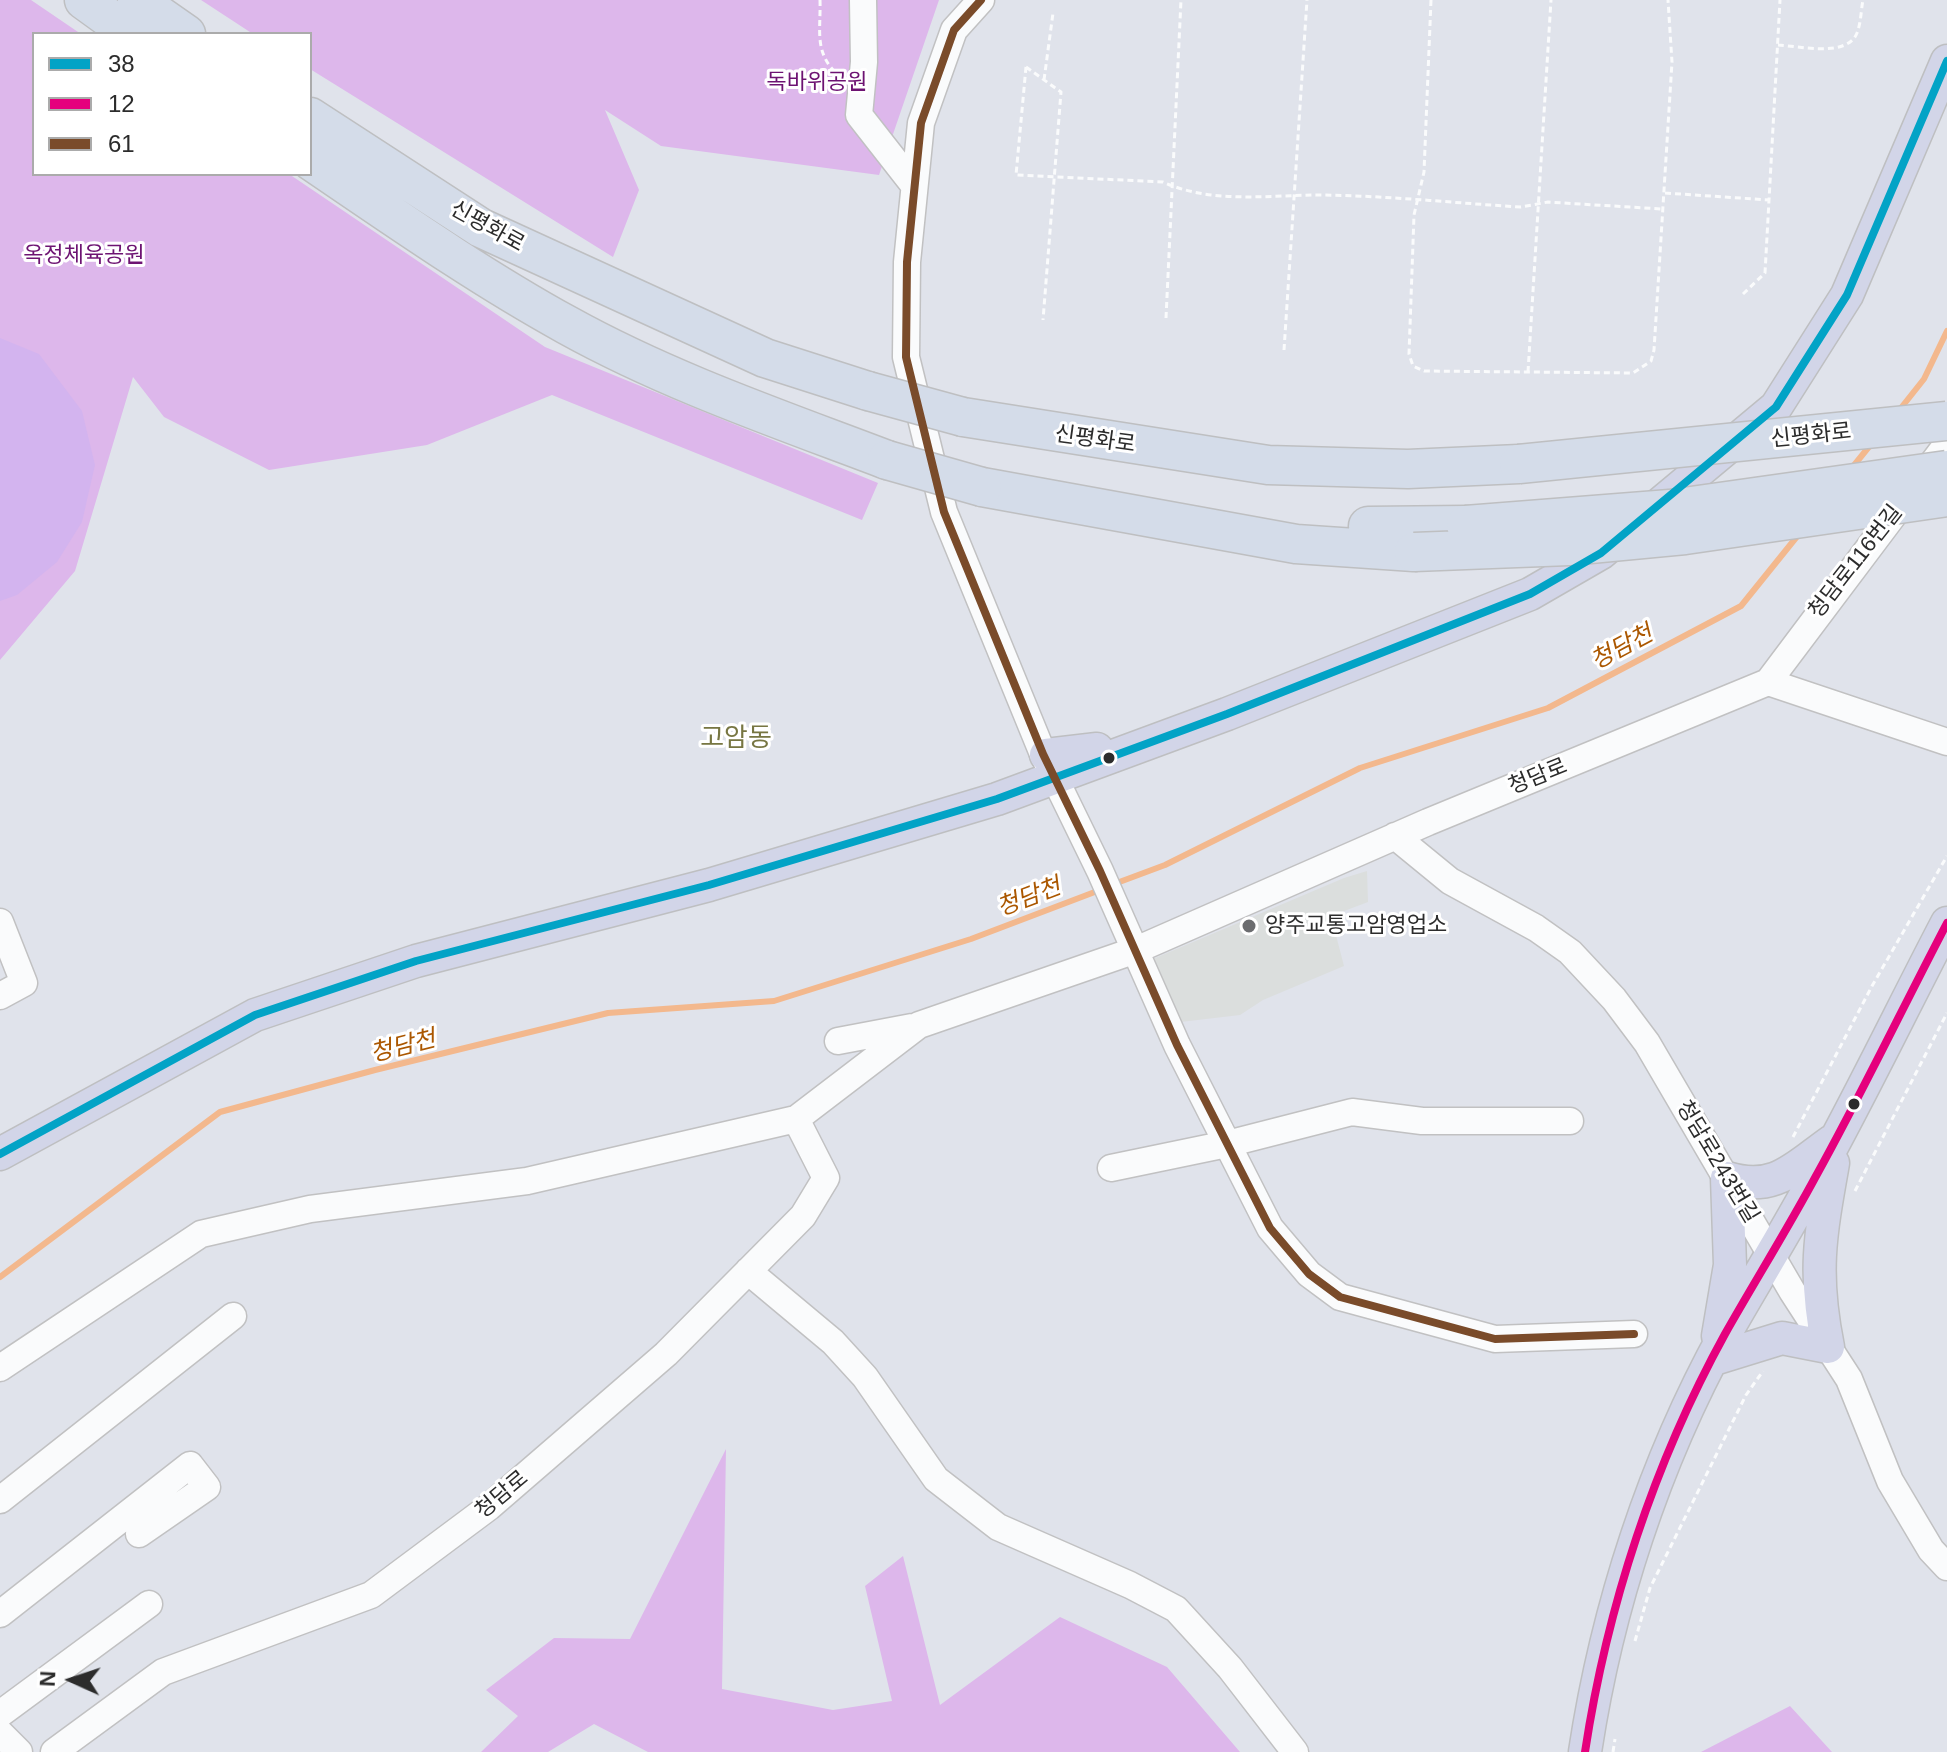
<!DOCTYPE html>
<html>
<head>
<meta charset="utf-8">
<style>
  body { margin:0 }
  #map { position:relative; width:1947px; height:1752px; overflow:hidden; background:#e0e3eb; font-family:Helvetica,sans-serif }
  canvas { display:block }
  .legend { position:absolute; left:32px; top:32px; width:280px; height:144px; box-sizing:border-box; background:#fff; border:2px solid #ababab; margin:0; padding:10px 14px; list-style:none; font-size:24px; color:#2c2c2c }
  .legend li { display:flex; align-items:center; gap:16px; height:40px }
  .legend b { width:40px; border:2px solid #ababab }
  .north { position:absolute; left:32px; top:1640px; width:80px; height:80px; -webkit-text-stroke:6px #fff; paint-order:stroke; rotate:273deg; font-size:22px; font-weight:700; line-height:32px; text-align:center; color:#2c2c2c }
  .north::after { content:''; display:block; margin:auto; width:28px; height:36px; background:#2c2c2c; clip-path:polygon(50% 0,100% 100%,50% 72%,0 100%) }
</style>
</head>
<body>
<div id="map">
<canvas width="1947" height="1752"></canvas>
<ul class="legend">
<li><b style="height:10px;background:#02a3c6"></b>38</li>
<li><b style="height:10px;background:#e5007d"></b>12</li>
<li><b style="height:10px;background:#7a4b2a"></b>61</li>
</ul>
<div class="north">N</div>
</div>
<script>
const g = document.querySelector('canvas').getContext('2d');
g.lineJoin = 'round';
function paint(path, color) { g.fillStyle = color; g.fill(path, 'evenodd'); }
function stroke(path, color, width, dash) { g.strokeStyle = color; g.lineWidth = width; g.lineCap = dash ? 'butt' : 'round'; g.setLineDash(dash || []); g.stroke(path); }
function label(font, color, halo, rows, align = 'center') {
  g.font = font + ' Helvetica,"Noto Sans KR",sans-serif'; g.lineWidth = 6; g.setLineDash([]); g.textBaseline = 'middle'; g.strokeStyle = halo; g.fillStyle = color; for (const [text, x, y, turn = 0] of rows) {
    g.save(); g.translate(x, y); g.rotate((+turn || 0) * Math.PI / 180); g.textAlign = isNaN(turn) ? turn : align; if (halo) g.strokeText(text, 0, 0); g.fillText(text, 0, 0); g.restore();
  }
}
const industrial = new Path2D(`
  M1367 871 1368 902 1331 916 1344 966 1263 1000 1240 1015 1172 1023 1153 959 1344 878Z`);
const green = new Path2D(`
  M0 0H31L81 34H34V174H289L545 347 878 483 862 520 552 395 427 445 269 470 164 417 133 377 75 571 0 660Z
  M201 0H939L879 175 661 146 605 110 639 190 613 257 310 69V34H253Z
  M726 1449 722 1689 833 1710 892 1701 865 1586 903 1556 940 1705 1060 1617 1167 1667 1240 1752H648L594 1724 548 1752H481L518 1716 486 1690 554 1638 630 1639Z
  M1790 1706 1832 1752H1701Z`);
const pitch = new Path2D(`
  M0 338 39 354 82 411 95 465 82 522 57 562 17 595 0 601Z`);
const stream = new Path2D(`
  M1897 413 1924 379 1947 331
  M1851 469 1872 443
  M1114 884 1165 865 1360 768 1548 708 1741 606 1799 534
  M0 1277 220 1112 375 1070 608 1013 774 1001 971 939 1100 890`);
const path = new Path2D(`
  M820 0C821 32 813 53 840 77
  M1431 0 1424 172 1414 215 1409 354 1413 366 1424 371 1633 373 1651 361 1654 350 1672 62 1668 0
  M1778 45C1799 46 1847 58 1857 33 1861 23 1861 10 1863 0
  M1026 67 1016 175 1163 182C1209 203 1263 196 1313 195 1382 195 1452 203 1521 207L1548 202 1661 209
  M1026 67 1061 92 1043 320
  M1044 80 1053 13
  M1665 193 1769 200
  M1743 294 1765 273 1780 0
  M1166 318 1181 0
  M1284 350 1307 0
  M1528 372 1551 0
  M1793 1137 1872 986 1947 856
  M1855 1191 1947 1013
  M1635 1641 1650 1588 1746 1395 1763 1371
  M1613 1752 1615 1739`);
const minor = new Path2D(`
  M863 0 864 62 859 115 913 184
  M981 0 954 30 921 123 907 262 906 357 944 512 1043 754 1100 871 1177 1045 1270 1228 1309 1274 1340 1297 1495 1339 1634 1334
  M1768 682 1947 444
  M1395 836 1450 881 1536 928 1570 952 1614 999 1647 1043 1792 1291 1849 1379 1890 1481 1931 1550 1947 1567
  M0 922 24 983 0 996
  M838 1041 912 1027
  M1111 1168 1227 1144 1352 1112 1422 1121H1570
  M748 1271 833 1342 865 1377 936 1479 998 1527 1130 1585 1176 1609 1230 1668 1295 1752
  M0 1368 201 1234 310 1209 527 1181 796 1119 919 1025 1136 950 1428 822 1768 682 1947 742
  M0 1500 233 1316
  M0 1614 190 1465 207 1487 139 1534
  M0 1714 149 1604
  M0 1733 19 1752
  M54 1752 163 1672 371 1595 489 1507 666 1354 803 1216 826 1178 796 1119`);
const major = new Path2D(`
  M1046 755 1097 749
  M0 1154 255 1015 416 961 709 885 997 799 1227 714 1530 594 1601 553 1776 407 1847 295 1947 61
  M1718 1336 1730 1265 1727 1178C1775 1193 1795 1167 1832 1141
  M1714 1359 1782 1338 1828 1347C1813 1273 1820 1236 1833 1163
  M1585 1752C1607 1607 1654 1463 1725 1334 1755 1281 1787 1230 1816 1176 1862 1093 1903 1007 1947 923`);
const highway = new Path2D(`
  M84 0 131 34
  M137 0 186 34
  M310 117 481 228 765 358 868 391
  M310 160C394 217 478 276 567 325 668 381 779 419 887 460
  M963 417 1268 465 1408 469 1519 464
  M982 487 1296 544 1414 552
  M1368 526 1466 525`);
const highwayBridge = new Path2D(`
  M868 391 963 417
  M887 460 982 487
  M1519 464 1947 421
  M1466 525 1670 509 1947 470
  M1414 552 1569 546 1685 535 1947 497`);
const bus1 = new Path2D(`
  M0 1154 255 1015 416 961 709 885 997 799 1227 714 1530 594 1601 553 1776 407 1847 295 1947 61`);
const bus2 = new Path2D(`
  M1585 1752C1607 1607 1654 1463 1725 1334 1755 1281 1787 1230 1816 1176 1862 1093 1903 1007 1947 923`);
const bus3 = new Path2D(`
  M981 0 954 30 921 123 907 262 906 357 944 512 1043 754 1100 871 1177 1045 1270 1228 1309 1274 1340 1297 1495 1339 1634 1334`);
const markers = [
  [1109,758,7,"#2c2c2c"],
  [1249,926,8,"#6b6c6f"],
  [1854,1104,7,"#2c2c2c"]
];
const parkNames = [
  ["독바위공원",817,83],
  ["옥정체육공원",84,256]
];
const streetNames = [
  ["신평화로",487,227,29],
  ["신평화로",1811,436,-6],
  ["신평화로",1095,440,8],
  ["청담로116번길",1856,562,-52],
  ["청담로",1538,777,-22],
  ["청담로243번길",1717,1162,59],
  ["청담로",502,1495,-40]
];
const poiNames = [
  ["양주교통고암영업소",1265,926]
];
const waterNames = [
  ["청담천",1622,648,-28],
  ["청담천",1029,898,-21],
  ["청담천",403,1047,-14]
];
const quarterNames = [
  ["고암동",736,739]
];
paint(industrial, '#dbdedd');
paint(green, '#ddb7eb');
paint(pitch, '#d3b4ef');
stroke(stream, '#f3b88d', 6);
stroke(minor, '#c1c1c2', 29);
stroke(major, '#bebfc1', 35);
stroke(highway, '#bebfc1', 41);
stroke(path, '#fafbfc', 3, [6, 4]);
stroke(minor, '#fafbfc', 26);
stroke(major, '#d2d5e8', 32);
stroke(highway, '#d4dce9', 38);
stroke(highwayBridge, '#bebfc1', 41, []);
stroke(highwayBridge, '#d4dce9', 38);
stroke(bus1, '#02a3c6', 8);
stroke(bus2, '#e5007d', 8);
stroke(bus3, '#7a4b2a', 8);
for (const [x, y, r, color] of markers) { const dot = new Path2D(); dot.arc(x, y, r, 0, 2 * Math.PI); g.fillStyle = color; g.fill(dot); stroke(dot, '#fff', 3); }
label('22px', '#6d1372', '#fff', parkNames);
label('22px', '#2c2c2c', '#fff', streetNames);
label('22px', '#2c2c2c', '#fff', poiNames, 'left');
label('italic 24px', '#ab5700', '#fff', waterNames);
label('26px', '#777642', '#fff', quarterNames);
</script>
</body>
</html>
